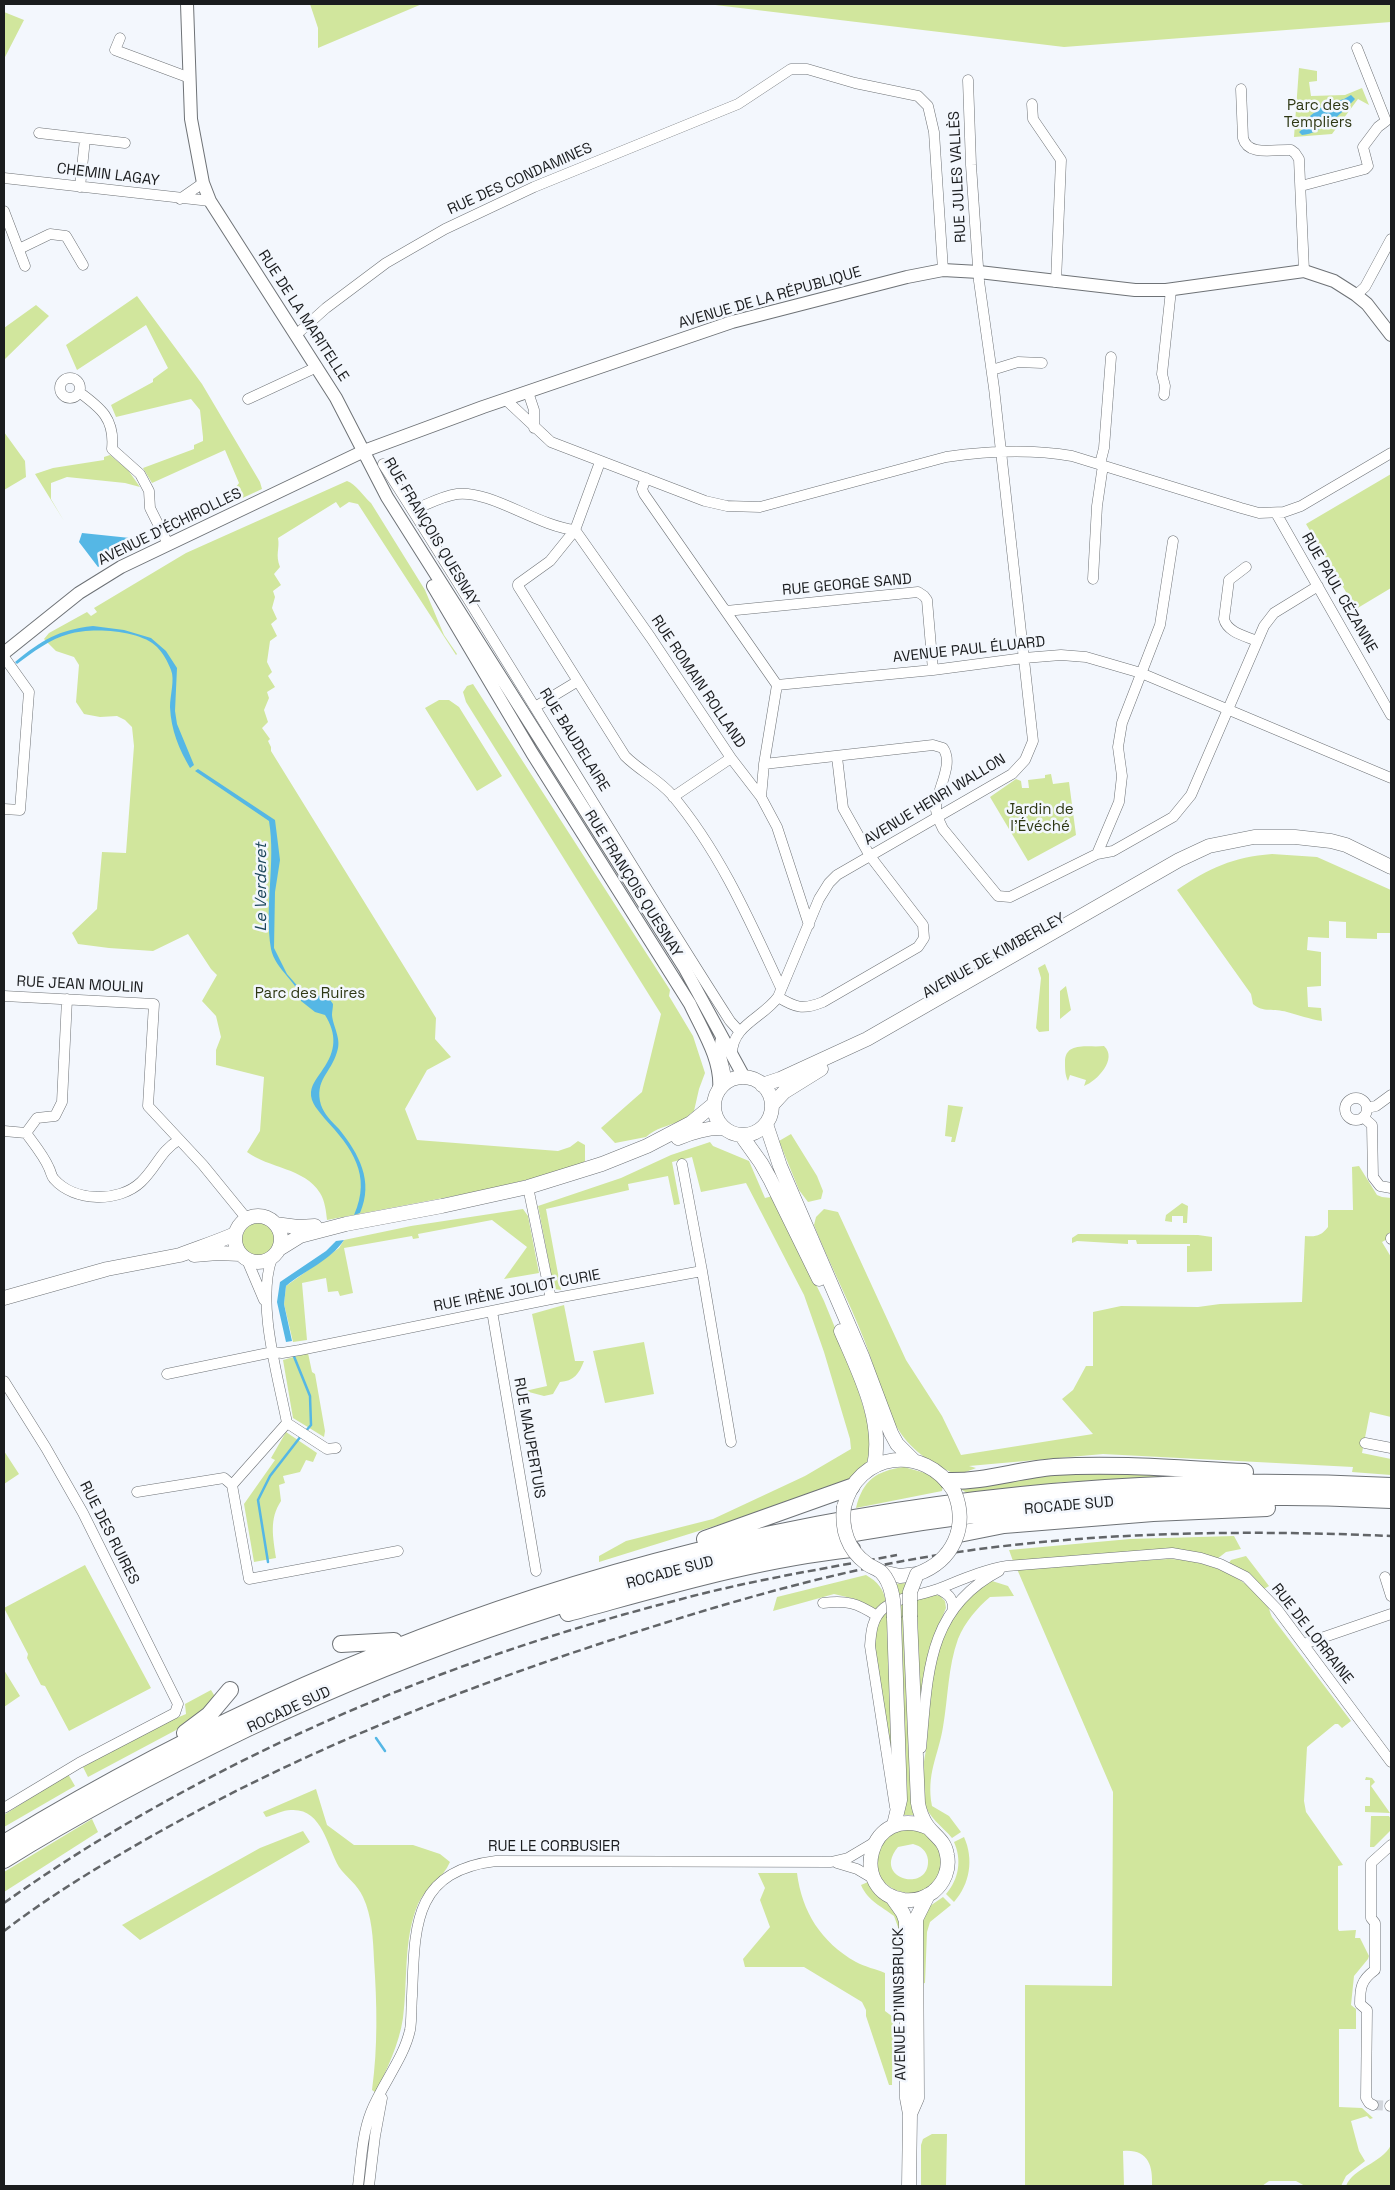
<!DOCTYPE html>
<html>
<head>
<meta charset="utf-8">
<style>
  body { margin:0 }
  #map { position:relative; width:1395px; height:2190px; overflow:hidden; background:#f3f7fd; font-family:"Space Grotesk",sans-serif }
  canvas { display:block }
  .frame { position:absolute; inset:0; border:5px solid #1a1c1e; pointer-events:none }
</style>
</head>
<body>
<div id="map">
<canvas width="1395" height="2190"></canvas>
<div class="frame"></div>
</div>
<script>
const g = document.querySelector('canvas').getContext('2d');
g.lineJoin = 'round';
function paint(path, color) { g.fillStyle = color; g.fill(path, 'evenodd'); }
function stroke(path, color, width, dash) { g.strokeStyle = color; g.lineWidth = width; g.lineCap = dash ? 'butt' : 'round'; g.setLineDash(dash || []); g.stroke(path); }
function label(font, color, halo, rows, align = 'center') {
  g.font = font + ' "Space Grotesk",sans-serif'; g.lineWidth = 5; g.setLineDash([]); g.textBaseline = 'middle'; g.strokeStyle = halo; g.fillStyle = color; for (const [text, x, y, turn = 0] of rows) {
    g.save(); g.translate(x, y); g.rotate((+turn || 0) * Math.PI / 180); g.textAlign = isNaN(turn) ? turn : align; if (halo) g.strokeText(text, 0, 0); g.fillText(text, 0, 0); g.restore();
  }
}
const green = new Path2D(`
  M310 4H422L318 48V28Z
  M707 4H1391V22L1064 47Z
  M4 12 24 20 4 59Z
  M1299 68 1317 71V81L1309 82 1311 96 1345 95 1362 88 1369 105 1358 99 1332 134 1294 137Z
  M137 296 202 384 260 482 262 489 236 501 228 498 239 483 225 450 152 483 143 468 194 449V445L203 441V437L200 410 191 399 116 417 111 405 153 382V379L168 368 146 325 77 370 66 345Z
  M36 305 49 316 4 360V328Z
  M4 432 25 461 26 477 4 490Z
  M110 455 128 470 140 487 125 483 67 477 51 483V499L64 521 35 474 53 468 104 460V457Z
  M1391 474V588L1356 609 1306 524Z
  M347 481C356 484 363 496 371 503L425 590 444 635 457 654 456 655 358 504 349 502 340 508 336 502 278 538C280 549 275 554 280 567L274 574 281 585 273 591 275 597 272 608 277 619 271 624 277 636 270 641 267 662 272 672 268 676 275 687 267 692 269 698 264 710 268 722 262 728 270 739 268 741 271 747V751L436 1018 435 1039 451 1057 427 1070 405 1109 417 1140 558 1151 570 1147 578 1141 585 1145V1161L576 1168 480 1191 327 1220C326 1211 325 1201 320 1193 305 1168 268 1168 247 1152L260 1131 264 1077 216 1065V1050L221 1037 216 1016 202 1001 217 975 211 969 188 934 153 951 109 948 78 944 72 933 97 909 102 852 126 853 134 746 132 727 125 720 117 716 100 717 84 714 76 702 79 665 74 657 56 651 44 639 49 633 87 612 91 616 97 612 94 608 186 553Z
  M473 684 670 990 669 996 693 1036 705 1073 699 1089 694 1111C690 1114 685 1119 680 1121 669 1126 655 1128 646 1137L615 1143 601 1128 642 1092 661 1014 466 702 463 692 467 686Z
  M439 700H449L459 707 502 776 477 791 425 708Z
  M1051 774 1053 784 1069 782 1076 835 1028 861 990 797 1016 779 1021 781 1022 788H1029L1028 780 1045 778V775Z
  M1272 854 1317 857 1391 890V933H1377V939L1346 938V922L1329 921V938L1308 937 1307 950 1321 952V986L1307 987 1308 1007 1321 1008 1322 1021C1309 1019 1299 1015 1287 1012 1274 1008 1263 1013 1253 1004L1251 994 1177 890C1209 868 1233 857 1272 854Z
  M1045 964 1049 974V1031L1039 1032 1036 1028 1041 978 1038 968Z
  M1066 986 1071 1010 1060 1019V991Z
  M1104 1046C1118 1059 1097 1081 1084 1086L1086 1080 1070 1075 1068 1081C1065 1075 1065 1069 1065 1062 1065 1041 1089 1048 1104 1046Z
  M948 1105 963 1107 955 1142H951L952 1137 945 1136Z
  M791 1134 817 1176 823 1191 821 1199 808 1202 799 1190 779 1141Z
  M710 1142 713 1146 749 1161 765 1198 773 1196 824 1301 852 1369 873 1440 867 1462 848 1481 763 1511 599 1562V1556L626 1541 713 1519 805 1476 851 1449 850 1439 824 1352 804 1295 746 1183 701 1192 692 1157 672 1162 680 1204 674 1205 668 1176 628 1184 629 1190 546 1209 561 1290 554 1289 538 1206 621 1178 671 1155Z
  M1359 1166 1377 1195 1382 1197 1391 1198V1237L1382 1242 1391 1257V1417L1370 1412 1362 1453 1391 1459V1475L1352 1472 1353 1467 1103 1454 969 1466 976 1468C955 1477 953 1474 934 1463 884 1435 883 1385 863 1337 848 1299 829 1263 814 1225L816 1217 824 1209 838 1212 906 1360 942 1416 961 1455 1093 1434 1062 1399 1073 1390 1086 1366H1093V1312L1121 1306 1198 1307 1220 1304 1302 1302 1305 1236C1316 1237 1321 1236 1328 1227V1210H1353L1352 1167Z
  M1182 1203 1188 1206 1187 1223H1183V1216H1172V1222L1165 1221 1166 1215Z
  M523 1209 528 1216 539 1273 504 1279 527 1247 492 1220 418 1234 419 1238 413 1239 412 1236 344 1248 353 1293 340 1296 338 1291 328 1292 326 1278 302 1283 307 1340 293 1342 284 1304 286 1286 339 1248 344 1240 411 1226Z
  M242 1240a17 17 0 1 1 34 0a17 17 0 1 1-34 0Z
  M1078 1234 1198 1235 1212 1237V1271L1187 1272V1246H1190V1244H1137L1136 1240H1128V1244L1077 1241 1072 1243V1238Z
  M564 1305 575 1361H584C579 1374 574 1381 560 1382L553 1394 544 1396 525 1391 547 1386 532 1314Z
  M644 1342 654 1394 605 1403 593 1351Z
  M308 1353 312 1372 315 1374 325 1431 324 1437 293 1418 283 1360Z
  M286 1432 317 1453 313 1462 306 1460 300 1472 283 1476 285 1483 279 1485 281 1501C269 1519 273 1537 276 1558L254 1562 244 1504 275 1460 271 1458Z
  M4 1451 19 1474 4 1484Z
  M904 1467 932 1475 943 1486 942 1491 856 1508C863 1480 876 1471 904 1467Z
  M1043 1473 1201 1475 1064 1482 967 1493 962 1490 963 1486Z
  M1234 1536 1241 1549 1226 1552 1217 1559 1206 1556 1013 1561 1009 1550 1130 1539Z
  M1246 1556 1269 1586 1264 1589 1229 1563 1231 1560Z
  M1168 1559C1205 1560 1242 1574 1266 1603 1269 1607 1270 1613 1272 1617L1351 1721 1342 1728 1338 1724H1335L1307 1747 1304 1801 1306 1812 1343 1865 1338 1866V1929L1339 1931 1356 1930 1355 1938H1360L1369 1956 1368 1959 1354 1976 1351 2005 1356 2009V2029H1339V2107L1362 2108 1373 2118 1370 2119 1367 2116 1351 2121 1359 2151 1365 2161 1346 2176 1341 2186H1305L1296 2181H1269L1262 2186H1152C1153 2165 1148 2149 1123 2151L1124 2186H1025V1985L1112 1986 1113 1792 1017 1569Z
  M85 1565 151 1688 69 1731 45 1686 41 1685 27 1658 28 1654 4 1608Z
  M866 1575C878 1582 884 1589 886 1603L875 1611 855 1599 834 1594 773 1611 777 1597Z
  M992 1581 1008 1586 1014 1596 990 1597C977 1608 965 1622 958 1639 948 1666 948 1699 943 1727 938 1757 926 1774 932 1806L949 1816 961 1832 952 1838C942 1826 928 1817 924 1802 918 1784 925 1760 927 1742 932 1681 931 1615 992 1581Z
  M907 1583 915 1815H903L894 1584Z
  M933 1594 940 1596 945 1601 946 1608 929 1649 921 1703H919L917 1599Z
  M887 1610 893 1768 873 1648C874 1632 876 1622 887 1610Z
  M4 1670 20 1696 4 1707Z
  M211 1690 217 1700 178 1729 88 1777 83 1767 149 1730 186 1714 185 1704Z
  M68 1774 75 1786 4 1827V1815Z
  M1366 1777 1372 1778 1375 1782 1371 1786 1390 1813 1365 1812V1806H1370V1780H1365Z
  M316 1789 327 1825 354 1845H413L440 1854 450 1862C443 1879 425 1888 418 1904 403 1940 408 1981 403 2018 399 2045 387 2068 376 2093L372 2090C378 2047 377 2004 374 1960 373 1939 372 1916 363 1897 358 1885 346 1877 339 1867 327 1846 322 1808 291 1810 283 1810 274 1815 266 1817L263 1812Z
  M1371 1816H1389L1391 1819V1830L1374 1847H1370Z
  M92 1819 98 1832 4 1892V1872Z
  M908 1829C914 1830 921 1831 926 1834 940 1840 947 1865 939 1877 916 1912 861 1884 881 1848 883 1842 887 1837 893 1834 897 1831 903 1830 908 1829ZM913 1844C921 1846 927 1851 928 1860 930 1894 871 1879 898 1847Z
  M303 1831 310 1842 140 1940 122 1925 260 1848Z
  M964 1837C974 1859 970 1884 954 1902L946 1894C959 1879 962 1860 954 1842Z
  M758 1873H797C802 1912 821 1942 856 1962 865 1967 876 1969 885 1973V2011L893 2017 892 2085H889L866 2016V2010L862 2002 804 1967H745L743 1959 770 1927 760 1900 765 1888Z
  M868 1882 875 1893 898 1912 904 1965 899 1964 898 1927 894 1916C881 1906 868 1901 861 1885Z
  M943 1897 951 1905 930 1922 927 1932 925 1983 920 1984V1926L930 1906Z
  M932 2134H947L946 2186H921V2145L923 2139Z
  M1391 2145V2186H1346C1354 2167 1381 2164 1391 2145Z`);
const water = new Path2D(`
  M1351 95 1355 99C1342 113 1321 134 1302 135L1299 132 1310 123V116L1324 105 1344 99Z
  M82 533 130 538 133 547 98 567 79 542Z
  M93 626 124 630 151 638 166 651 177 668 175 711 177 724 194 765 190 768C179 749 171 730 170 707 170 696 175 679 171 670 168 662 163 653 157 647 141 630 91 627 69 634 50 639 33 652 17 664L15 662C42 640 58 630 93 626Z
  M198 769 275 820 280 860 275 892 274 948 287 974 301 990 309 994 328 997 333 1004C333 1008 332 1011 332 1015 333 1027 342 1039 337 1052 331 1073 314 1080 321 1105 324 1114 332 1122 339 1129 359 1154 374 1181 360 1213L354 1215C372 1175 352 1148 325 1119 319 1111 310 1103 311 1092 312 1083 318 1077 323 1069 336 1051 337 1034 325 1015L315 1012 301 1001C300 983 275 970 271 949 264 907 276 863 269 821L195 771Z
  M344 1240C330 1261 305 1270 286 1286L284 1304 292 1341 286 1342 277 1302 280 1282 326 1251 336 1241Z`);
const stream = new Path2D(`
  M293 1354 310 1396 311 1425 305 1432
  M268 1562 258 1500 270 1476 301 1436
  M376 1738 385 1751`);
const minorTunnel = new Path2D(`
  M1373 2105 1390 2106`);
const minor = new Path2D(`
  M120 38 115 50 190 78
  M1241 89 1243 138C1248 157 1275 149 1291 150L1295 153 1299 159 1304 271
  M1032 104 1033 119 1061 160 1056 282
  M39 133 125 143
  M4 178 210 201
  M1301 186 1365 169 1368 166 1363 147 1378 127 1386 121 1357 48
  M80 187 85 139
  M180 199 203 183
  M4 211 25 266
  M19 249 50 234 66 236 83 265
  M1356 295 1365 287 1391 239
  M297 334 326 308 386 263 445 229 534 187 738 104 791 69H807L855 83 918 96 928 106 934 132 943 270
  M992 370 1018 362 1042 363
  M60 388a10 10 0 1 1 20 0a10 10 0 1 1-20 0Z
  M79 392C101 408 115 419 112 449L140 474 149 491 150 508 168 544
  M528 392 534 410V428
  M1164 395 1165 386 1162 374 1171 290
  M248 399 317 367
  M505 399 551 442 705 501 727 506 760 507 946 457C987 451 1031 449 1072 456L1241 508 1259 513 1284 512 1301 506 1391 453
  M600 462 575 530 651 638 731 758 761 797 777 827 809 925
  M383 464C501 648 612 837 730 1021L739 1031
  M1100 464 1104 448 1111 357
  M646 478 642 489 644 494 777 685 933 670 1024 658 1061 655 1086 657 1141 673 1391 778
  M413 510C426 505 442 496 457 494 491 490 537 526 575 530
  M1276 513 1391 715
  M575 530 550 561 518 584V586L625 756C640 771 658 779 672 795 720 852 750 921 781 988
  M1246 567 1229 580 1224 619C1227 632 1245 636 1257 641
  M1093 579 1097 506 1103 465
  M726 611 918 592 924 596 927 600 933 670
  M4 657 29 692 20 810 4 809
  M777 685 764 764 933 745 943 748C955 765 935 791 936 810 937 817 940 823 943 829L998 896 1010 897 1097 854 1113 851 1173 817 1191 795 1264 626 1274 613 1318 586
  M535 707 578 681
  M673 797 731 758
  M761 797 764 764
  M1097 854 1119 802 1122 776 1118 747 1122 723 1160 625 1173 541
  M4 996 154 1004 148 1106 203 1165 247 1219
  M778 997C796 1008 803 1010 823 1002L918 947 924 938 923 925 870 856 843 808 837 757
  M722 1036C715 1052 727 1066 726 1083
  M732 1054C732 1025 763 1018 778 997L819 899 829 883 837 875 1012 774 1025 760 1033 741 994 388 979 281 971 165 968 80
  M1345 1109a11 11 0 1 1 22 0a11 11 0 1 1-22 0Z
  M1367 1108 1376 1106 1391 1095
  M1363 1117 1372 1125 1373 1177 1380 1186 1391 1188
  M4 1131 26 1133C34 1144 44 1156 49 1168 51 1172 51 1176 54 1179 74 1202 119 1203 141 1182 156 1168 161 1150 179 1140
  M26 1133 37 1118 55 1116 62 1102 67 999
  M682 1164 702 1271
  M528 1187 551 1299
  M1391 1238V1239
  M272 1258C256 1303 278 1376 287 1423L232 1485 249 1579 398 1551
  M247 1260 264 1300
  M492 1311 536 1571
  M167 1374 273 1352 282 1353 300 1350 551 1299 702 1271 731 1442
  M4 1381 46 1448 83 1513 178 1704 175 1713 79 1763 4 1808
  M287 1423 327 1449 336 1448
  M1365 1443 1391 1448
  M137 1492 224 1478 232 1485
  M1385 1577 1391 1596
  M938 1589C948 1594 953 1597 953 1609
  M823 1603C847 1600 857 1603 877 1616
  M1304 1644 1391 1614
  M921 1748C928 1676 926 1609 999 1571
  M895 1807 870 1646C871 1632 872 1618 884 1608 899 1597 921 1595 938 1589 961 1580 983 1570 1007 1566L1172 1553 1201 1558 1220 1564 1246 1577 1277 1609 1391 1762
  M837 1863 857 1869 874 1879
  M1373 2105 1369 2103 1366 2098 1367 2010 1360 2004C1360 1988 1361 1980 1375 1970V1923L1371 1918V1863L1391 1845
  M1390 2106 1391 2105
  M358 2186C361 2162 362 2135 371 2112 382 2084 404 2058 410 2030 412 2019 411 2007 412 1996 415 1927 412 1871 496 1861L831 1862 848 1858 875 1842
  M369 2186 375 2136 382 2098`);
const tertiary = new Path2D(`
  M187 4 191 119 203 183 210 201 336 398 387 497 684 967 744 1077
  M433 586 532 753 690 1004C702 1030 722 1060 719 1090
  M4 653 79 593 121 567 364 451 483 407 732 322 907 277 943 270 979 272 1135 290H1166L1304 271 1334 281 1356 295 1367 304 1391 335`);
const secondary = new Path2D(`
  M714 1106a29 29 0 1 1 58 0a29 29 0 1 1-58 0Z
  M762 1085 780 1079 867 1039 1179 860 1209 846 1254 837H1295L1331 841 1346 845 1391 867
  M772 1105 784 1092 821 1069
  M766 1124 780 1166 862 1356 891 1433 897 1444 913 1460
  M741 1135 761 1163 770 1179 819 1279
  M678 1138C692 1132 708 1127 724 1128
  M235 1239a23 23 0 1 1 46 0a23 23 0 1 1-46 0Z
  M275 1224 298 1227 315 1226
  M279 1249 300 1236 346 1224 442 1206 528 1187 602 1164 647 1146 691 1123 714 1104
  M194 1255 218 1253 240 1254
  M4 1298 107 1269 180 1255C198 1248 217 1242 235 1234
  M841 1331C859 1373 884 1420 874 1466
  M844 1507C857 1452 924 1443 954 1491
  M882 1572 900 1576 917 1574
  M910 1617 918 1803C919 1810 923 1821 928 1827 936 1837 945 1841 947 1855 950 1869 944 1883 933 1892 925 1898 914 1901 904 1900 847 1893 868 1801 929 1828
  M894 1825 900 1800 894 1618
  M891 1896 903 1913 906 1921 907 2098 910 2114 909 2186
  M910 2114 917 2098 916 1919 928 1895`);
const trunk = new Path2D(`
  M948 1481C983 1482 1018 1470 1054 1467 1117 1463 1182 1469 1245 1472
  M959 1534 1004 1525 1153 1513 1267 1508
  M705 1539 851 1487
  M568 1613C661 1588 756 1559 852 1549
  M341 1644 394 1641
  M185 1733 209 1715 230 1690
  M4 1843C430 1584 893 1461 1391 1486
  M4 1860C82 1811 165 1768 248 1728 607 1558 994 1479 1391 1500`);
const rail = new Path2D(`
  M4 1903C203 1762 437 1662 674 1601 747 1581 822 1569 897 1555
  M4 1931C52 1894 106 1862 159 1832 300 1753 447 1694 599 1644 697 1612 797 1581 898 1562 1057 1532 1231 1529 1391 1536`);
const secondaryBridge = new Path2D(`
  M844 1507C841 1529 848 1550 866 1563 870 1567 879 1569 882 1573 893 1585 894 1604 894 1618
  M910 1617V1592L917 1574C953 1561 969 1527 954 1491`);
const parkNames = [
  ["Parc des",1318,106],
  ["Templiers",1318,123],
  ["Jardin de",1040,810],
  ["l'Évéché",1040,827],
  ["Parc des Ruires",310,994]
];
const streetNames = [
  ["CHEMIN LAGAY",108,175,7],
  ["RUE JULES VALLÈS",958,177,-93],
  ["RUE DES CONDAMINES",520,179,-24],
  ["AVENUE DE LA RÉPUBLIQUE",770,298,-16],
  ["RUE DE LA MARITELLE",303,316,57],
  ["AVENUE D'ÉCHIROLLES",170,527,-26],
  ["RUE FRANÇOIS QUESNAY",431,532,59],
  ["RUE GEORGE SAND",847,585,-5],
  ["RUE PAUL CÉZANNE",1339,593,60],
  ["AVENUE PAUL ÉLUARD",969,650,-6],
  ["RUE ROMAIN ROLLAND",698,682,56],
  ["RUE BAUDELAIRE",574,740,58],
  ["AVENUE HENRI WALLON",935,800,-31],
  ["RUE FRANÇOIS QUESNAY",633,884,58],
  ["AVENUE DE KIMBERLEY",994,956,-29],
  ["RUE JEAN MOULIN",80,985,3],
  ["RUE IRÈNE JOLIOT CURIE",517,1291,-11],
  ["RUE MAUPERTUIS",529,1438,80],
  ["ROCADE SUD",1069,1506,-5],
  ["RUE DES RUIRES",109,1533,63],
  ["ROCADE SUD",670,1573,-15],
  ["RUE DE LORRAINE",1312,1634,52],
  ["ROCADE SUD",289,1710,-25],
  ["RUE LE CORBUSIER",554,1847],
  ["AVENUE D'INNSBRUCK",900,2004,-91]
];
const waterNames = [
  ["Le Verderet",262,887,-90]
];
paint(green, '#d1e69d');
paint(water, '#55b7e5');
stroke(stream, '#55b7e5', 2.5);
stroke(minorTunnel, '#d2d6dc', 10, [10, 5]);
stroke(minor, '#6e7276', 11);
stroke(tertiary, '#6e7276', 14);
stroke(secondary, '#6e7276', 15);
stroke(trunk, '#6e7276', 18);
stroke(minor, '#fff', 10);
stroke(tertiary, '#fff', 12);
stroke(secondary, '#fff', 14);
stroke(trunk, '#fff', 16);
stroke(rail, '#626568', 2.5, [8, 4]);
stroke(secondaryBridge, '#6e7276', 15, []);
stroke(secondaryBridge, '#fff', 14);
label('15px', '#2e3713', '#f3f7fd', parkNames);
label('15px', '#1a1c1e', '#f3f7fd', streetNames);
label('italic 16px', '#1d475b', '#f3f7fd', waterNames);
</script>
</body>
</html>
